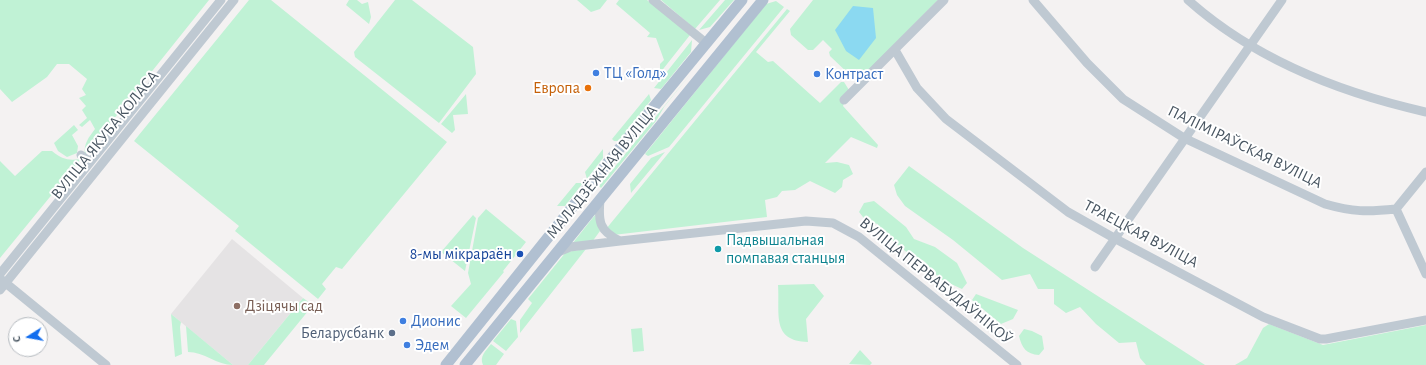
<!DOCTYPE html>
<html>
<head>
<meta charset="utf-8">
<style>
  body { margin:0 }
  #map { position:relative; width:1426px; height:365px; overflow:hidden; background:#f4f2f2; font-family:"Alegreya Sans",sans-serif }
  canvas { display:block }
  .north { position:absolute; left:8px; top:317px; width:40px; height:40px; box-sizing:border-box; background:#fff; border:1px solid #b6bbc0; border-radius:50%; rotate:259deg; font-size:11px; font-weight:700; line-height:16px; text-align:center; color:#485561 }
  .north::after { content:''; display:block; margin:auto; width:14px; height:18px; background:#126dee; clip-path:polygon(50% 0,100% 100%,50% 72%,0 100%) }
</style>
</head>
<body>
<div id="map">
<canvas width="1426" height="365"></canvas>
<div class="north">С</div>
</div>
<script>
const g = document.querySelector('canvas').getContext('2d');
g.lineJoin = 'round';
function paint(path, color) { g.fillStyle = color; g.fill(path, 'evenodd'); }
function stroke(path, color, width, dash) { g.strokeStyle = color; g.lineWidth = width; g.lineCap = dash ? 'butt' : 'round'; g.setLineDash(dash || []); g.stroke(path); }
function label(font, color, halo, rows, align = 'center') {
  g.font = font + ' "Alegreya Sans",sans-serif'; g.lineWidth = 4; g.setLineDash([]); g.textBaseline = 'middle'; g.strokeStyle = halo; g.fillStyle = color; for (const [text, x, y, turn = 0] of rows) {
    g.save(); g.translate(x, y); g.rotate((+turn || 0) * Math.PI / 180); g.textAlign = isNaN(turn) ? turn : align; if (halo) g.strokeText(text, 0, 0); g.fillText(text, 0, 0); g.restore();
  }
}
const education = new Path2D(`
  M232 239 303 298 248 365H233L171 314Z`);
const green = new Path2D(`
  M0 0H209L85 155C83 144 89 137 95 129L90 120 82 127 79 125 87 118 82 110 86 106 79 98 86 95 82 89 87 79 69 64H57L47 77 12 102 0 89Z
  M249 0H271L447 142 342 269 336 267 322 284 326 289 318 299 235 231 239 226 134 141Z
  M349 0H357L362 4 368 2 371 17 369 24 346 5Z
  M395 0H412L473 47 476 74 439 123 355 57 354 52Z
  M577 0H607L600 9 591 12Z
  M619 0H647L690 35 660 73V64L664 60 656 38 647 37 650 33 616 4Z
  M661 0H720L695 29Z
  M725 0H734L710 27 699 30Z
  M813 0H938L861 78H853L830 56 829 52 832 49 823 40 813 50H808L791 35 790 29Z
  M776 1 784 7 669 147 648 156 645 154 766 4Z
  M787 9 790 11 756 52 768 62 773 61 820 103 841 82H844L849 90 843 106 878 145 877 148 851 137 825 163 837 162 849 165 853 174 843 180 842 187 835 193 810 181 795 190 782 191 777 197 765 200 767 217 613 235 606 229Z
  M692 40 691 52 661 89 654 88Z
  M693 71 664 107 656 121 601 188 599 186Z
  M466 94 468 114 453 115 455 130 452 133 441 124Z
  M649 94 651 100 619 141H614L612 139Z
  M74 125 78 130 72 135 78 146 77 153 67 157 58 151 54 143Z
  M603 149V158L587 179 585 172Z
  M42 151H52C62 159 68 161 81 159L0 258V161L15 176Z
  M665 152 631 193 630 184 651 158Z
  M909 166 1023 248 1205 365H1146L1140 358 1136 342 1119 343 1096 324 1080 307 1066 313 1054 304V289H1038L1030 274 1002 280 953 240 905 206 897 195 894 185Z
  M576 183H583L565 206H557Z
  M874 201 906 227 914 239 935 247 957 263 967 283 962 289 940 279 924 261 909 254 894 242 879 228 878 224 867 222 859 212 864 203Z
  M486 209 526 242 503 271 504 272 466 318 451 306 471 284 468 273 478 218Z
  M473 215 476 218 465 271 441 252Z
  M595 215 600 231 592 242 572 244Z
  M586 249 520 333V320L532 303 528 299 566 252Z
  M814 284 824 296 806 319 808 342C771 341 780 314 778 285Z
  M976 294 1018 310 1013 319 1001 324 972 300Z
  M303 298 313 305 264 365H248Z
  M171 314 181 322 180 327 182 354 175 357Z
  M511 319 516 321 518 337 506 351 493 341Z
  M1269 324 1323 345 1426 325V365H1235L1247 358 1263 328Z
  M186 326 233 365C217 365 204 352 188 352Z
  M642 328 644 351 633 352 631 329Z
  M1024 329 1032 331 1042 336 1044 349 1039 355C1026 354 1022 348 1019 336Z
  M491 344 504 354 496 365H483C479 356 486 351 491 344Z
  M860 350 872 363 870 365 849 364Z`);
const water = new Path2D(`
  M853 6 873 8 876 38 859 60 846 51 835 30Z`);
const minor = new Path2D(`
  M653 0 706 43
  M1033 0 1087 63 1123 99 1184 138 1325 204C1353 212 1367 212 1396 209L1426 274
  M1188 0C1254 59 1341 93 1426 112
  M895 50 917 88 946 119 1068 212 1114 238 1263 317 1320 339H1326L1426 320
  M844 100 944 0
  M81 155 90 162
  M600 200C598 221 599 231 620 241
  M1396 209 1426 172
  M558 252 570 247 620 241 806 221 833 223 859 237 1017 365
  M1095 267 1282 0
  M0 274 221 0
  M2 280 106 365
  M0 290 234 0`);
const major = new Path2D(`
  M446 365 610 160 742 0
  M465 365 763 0`);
const markers = [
  [596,73,4,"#3f7fe0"],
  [817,74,4,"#3f7fe0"],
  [588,88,4,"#e8710a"],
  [718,249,4,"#0f9aa8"],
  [520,254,4,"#1a4fb4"],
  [237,306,4,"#8d6e63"],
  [403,321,4,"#3f7fe0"],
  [392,333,4,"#5c6f8a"],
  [407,345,4,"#3f7fe0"]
];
const shopNames = [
  ["ТЦ «Голд»",604,73],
  ["Контраст",825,74],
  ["Дионис",411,321],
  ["Эдем",415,345]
];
const foodNames = [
  ["Европа",580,88]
];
const streetNames = [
  ["ВУЛІЦА ЯКУБА КОЛАСА",105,135,-51],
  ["ПАЛІМІРАЎСКАЯ ВУЛІЦА",1245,147,26],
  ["МАЛАДЗЁЖНАЯ ВУЛІЦА",602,172,-51],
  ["ТРАЕЦКАЯ ВУЛІЦА",1141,234,28],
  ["ВУЛІЦА ПЕРВАБУДАЎНІКОЎ",936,281,39]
];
const cultureNames = [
  ["Падвышальная",726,240],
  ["помпавая станцыя",726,258]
];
const transitNames = [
  ["8-мы мікрараён",512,254]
];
const educationNames = [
  ["Дзіцячы сад",245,306]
];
const serviceNames = [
  ["Беларусбанк",384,333]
];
paint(education, '#e5e3e4');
paint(green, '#c0f2d5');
paint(water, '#8bd9f1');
stroke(minor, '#bfc9d2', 9);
stroke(major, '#b1c0d1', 11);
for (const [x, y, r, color] of markers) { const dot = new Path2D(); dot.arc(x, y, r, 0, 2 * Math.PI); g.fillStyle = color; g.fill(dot); stroke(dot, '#fff', 1.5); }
label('16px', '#366cbe', '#fff', shopNames, 'left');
label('16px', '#c56008', '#fff', foodNames, 'right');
label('16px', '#485561', '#fff', streetNames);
label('16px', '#0d838f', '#fff', cultureNames, 'left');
label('16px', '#164399', '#fff', transitNames, 'right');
label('16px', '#785e54', '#fff', educationNames, 'left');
label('16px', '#4e5e75', '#fff', serviceNames, 'right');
</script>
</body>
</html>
